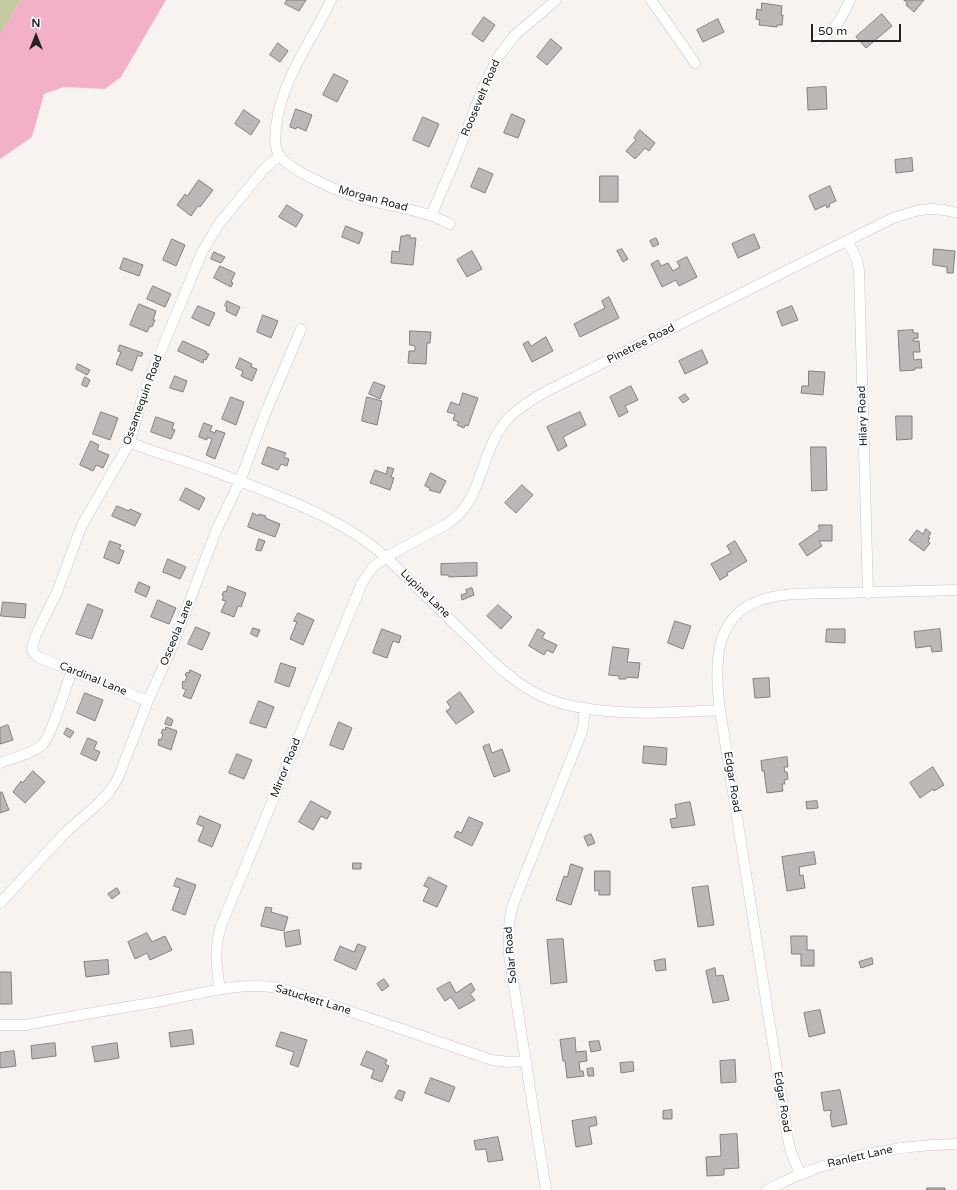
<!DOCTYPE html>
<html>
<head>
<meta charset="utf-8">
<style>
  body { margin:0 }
  #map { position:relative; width:957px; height:1190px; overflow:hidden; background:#f7f3f0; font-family:"Varela Round",sans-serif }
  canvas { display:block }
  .north { position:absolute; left:16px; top:16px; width:40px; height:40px; -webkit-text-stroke:3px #fff; paint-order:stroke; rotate:0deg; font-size:11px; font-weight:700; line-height:16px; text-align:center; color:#242221 }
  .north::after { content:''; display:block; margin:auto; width:14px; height:18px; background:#242221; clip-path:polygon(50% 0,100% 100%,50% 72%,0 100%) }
  .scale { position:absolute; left:811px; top:24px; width:90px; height:18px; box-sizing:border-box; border:2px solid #242221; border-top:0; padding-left:5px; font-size:12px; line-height:14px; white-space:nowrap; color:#242221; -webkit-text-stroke:3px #fff; paint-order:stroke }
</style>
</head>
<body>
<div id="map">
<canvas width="957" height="1190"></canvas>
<div class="north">N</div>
<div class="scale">50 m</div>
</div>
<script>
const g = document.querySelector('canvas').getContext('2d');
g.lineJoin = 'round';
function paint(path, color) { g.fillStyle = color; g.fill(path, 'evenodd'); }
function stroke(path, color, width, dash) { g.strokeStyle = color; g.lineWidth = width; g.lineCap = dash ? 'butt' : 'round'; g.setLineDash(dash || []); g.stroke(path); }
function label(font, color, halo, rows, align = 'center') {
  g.font = font + ' "Varela Round",sans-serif'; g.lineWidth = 4; g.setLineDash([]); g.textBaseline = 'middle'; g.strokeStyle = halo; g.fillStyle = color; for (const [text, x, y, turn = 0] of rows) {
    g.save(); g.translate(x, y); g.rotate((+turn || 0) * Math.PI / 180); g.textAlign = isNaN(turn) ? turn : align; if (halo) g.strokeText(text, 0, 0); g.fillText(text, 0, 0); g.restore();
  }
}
const green = new Path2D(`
  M0 0H21L0 34Z`);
const water = new Path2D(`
  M21 0H166L121 77 105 89 64 87 44 94 32 137 0 159V34Z`);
const building = new Path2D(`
  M287 0H306L299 11 285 4Z
  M904 0H924L914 12 906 5 907 3Z
  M762 3 782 6 781 15H783L782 25H777V27L759 25 760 20 756 19 757 9 761 10Z
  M882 14 892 26 866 48 856 37Z
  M484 17 495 25 483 42 472 34Z
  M718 19 724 32 703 42 697 30Z
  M551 39 562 48 547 65 537 57Z
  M278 43 288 51 280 62 270 55Z
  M334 74 348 81 337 102 323 95Z
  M826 87 827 109 808 110 807 88Z
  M296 109 312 115 306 131 297 127 296 129 290 127Z
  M244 110 260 121 251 135 235 124Z
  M512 114 525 120 518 138 504 133Z
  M423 117 439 124 429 147 413 140Z
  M640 130 655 143 649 151 645 148 635 159 626 151 636 140 634 138Z
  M912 158 913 171 896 173 895 160Z
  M479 168 493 174 485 193 471 187Z
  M600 176H618V202H600Z
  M199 180 213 190 200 207 198 206 191 216 177 205 185 194 187 196Z
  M830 186 836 201 829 204 830 206 827 208 826 205 815 210 809 196Z
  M287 205 303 215 296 227 279 217Z
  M346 226 363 233 359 244 342 237Z
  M754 234 760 248 738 258 732 244Z
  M406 235H410V238H416L413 265 391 263 392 251 399 252 401 236H406Z
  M656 238 659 244 653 247 650 241Z
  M172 239 185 245 176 266 163 260Z
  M622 249 628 259 623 262 617 251Z
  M934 249 955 251 953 273H947V267L933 265Z
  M472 251 482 269 467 277 457 260Z
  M214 252 225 257 221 263 211 259Z
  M687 257 697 277 679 286 676 280 662 287 651 264 658 260 661 266 668 263 673 271 680 267 677 262Z
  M124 258 143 265 139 276 120 269Z
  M220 266 235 273 231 282 233 283 231 287 214 278Z
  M153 286 171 294 165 307 147 299Z
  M609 297 619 318 580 337 574 324 605 308 602 301Z
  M227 301 240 307 236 316 226 311 227 307 225 306Z
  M139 304 156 311 153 320H155L152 327 150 326 147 332 130 325Z
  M198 306 215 313 209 326 192 318Z
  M792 306 798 320 782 326 777 312Z
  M263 315 278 321 271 338 257 332Z
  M913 330V333H918V338L913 339V341H919L920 352H913L914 360 921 359 922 368H915V370L900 371 898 331Z
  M410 331 431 332 430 343H427L426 364 408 363 409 351H415V346L410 345Z
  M546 337 553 351 532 362 523 344 528 341 531 346Z
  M183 341 207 352 206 353 209 354 206 360 204 359 203 363 178 351Z
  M120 345 143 353 141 357 138 355 132 371 116 364 121 352 118 351Z
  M702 350 708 363 685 374 679 361Z
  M240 358 252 364 251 367 257 369 252 381 241 376 243 371 236 368Z
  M78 364 90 370 87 375 76 369Z
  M809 371 825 372 823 395 801 393 802 386H808Z
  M175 376 187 381 183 392 170 388Z
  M85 377 90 380 87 387 82 385Z
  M374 382 385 386 380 399 369 394Z
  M631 386 638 400 625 406 628 412 619 417 610 397Z
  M463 393 478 398 468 426 465 425 464 428 457 425 459 422 453 420 455 414 447 412 451 402 459 405Z
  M685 394 689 399 683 403 679 398Z
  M231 397 244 402 236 425 222 419Z
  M367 397 382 401 377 425 362 421Z
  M101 412 118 418 110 440 93 434Z
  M580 412 586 425 563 437 567 446 558 451 547 427Z
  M896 416H912V439L897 440Z
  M156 417 174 423 172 429 175 430 171 439 151 432Z
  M204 423 212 426 210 431 215 433 216 430 225 433 215 459 206 455 212 439 207 437V440L199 437Z
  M91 441 99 445 97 450 109 455 103 468 96 465 93 471 80 465Z
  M268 447 286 453 284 457 289 459 287 466 281 464 278 470 262 464Z
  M811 447H826L827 490 812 491Z
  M388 467 394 469 391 477 394 478 390 490 370 483 375 470 386 474Z
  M431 473 446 481 440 493 429 490 430 488 425 486Z
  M522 485 533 495 516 513 505 503Z
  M186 488 205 498 199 510 180 500Z
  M117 506 129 511 130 509 141 514 135 526 112 516Z
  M253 513 258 516 259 514 266 516 265 518 280 524 275 537 248 527Z
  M819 525H832V541H819L822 546 807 556 799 544 819 530Z
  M926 529 931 533 928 537 930 538 928 541 930 543 924 551 909 540 917 530 923 534Z
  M259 539 265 541 261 551 256 550Z
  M110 541 121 545 119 549 124 551 119 564 104 558Z
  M735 541 747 561 727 573 728 575 720 580 711 564 731 553 727 546Z
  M168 559 186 567 180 579 163 572Z
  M477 563V576L449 577 448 575H441V564Z
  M139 582 150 587 146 597 135 592Z
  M228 586 246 593 241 607 238 606 234 617 221 612 226 601 222 600 224 596 222 595 224 591 226 592Z
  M472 588 474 595 462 600 461 595 467 593 466 590Z
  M158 600 176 608 169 624 151 617Z
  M3 602 26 604 25 618 1 616Z
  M88 604 103 610 92 639 76 634Z
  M498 605 512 617 501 629 487 616Z
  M298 613 314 620 303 645 290 639 297 622 294 621Z
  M675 621 691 626 683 649 668 643Z
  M196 627 210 633 202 650 188 644Z
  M253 628 260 630 257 637 251 634Z
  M382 629 401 636 399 643 393 641 387 658 373 653Z
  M538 629 545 633 542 638 557 645 553 653 547 650 544 655 529 646Z
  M827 629H845V643L826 642Z
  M940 629 942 651 932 652 931 646 916 648 914 632Z
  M613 647 629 649 627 662 640 663 638 678 626 677V679H619V676L609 675Z
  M281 663 296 668 289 687 275 682Z
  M190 670 201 675 191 699 183 696 186 690 182 688 183 686 182 685 183 681 185 682 187 676 185 675 187 672 189 673Z
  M769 678 770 697 755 698 753 679Z
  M460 692 474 712 456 724 446 711 451 708 447 702Z
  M85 693 103 700 95 721 77 713Z
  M259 701 274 707 266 728 250 723Z
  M168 717 173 720 171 726 165 724Z
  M339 722 352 728 343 750 330 745Z
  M8 725 13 740 0 744V728Z
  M166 727 177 731 171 750 158 745 159 743H158L159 739 161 740 163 734 161 733 163 729 165 730Z
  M67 728 74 732 70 738 64 734Z
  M88 738 97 742 94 749 100 752 96 761 81 754Z
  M489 744 492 753 502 749 510 771 494 777 483 747Z
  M644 746 667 748 666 765 643 763Z
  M237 754 252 760 244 779 229 773Z
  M787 757 788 767H784L785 772H787L788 779 784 780 785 784H782L783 791 767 793 764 771H762L761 761Z
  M933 767 944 785 934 791 933 789 920 798 910 783Z
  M33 771 45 782 25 803 13 792 21 781 22 783Z
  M2 792 9 810 0 813V793Z
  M311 801 331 812 327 819 321 816 313 830 299 822Z
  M817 801 818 808 807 809 806 802Z
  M690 802 695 825 672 828 670 819 677 818 675 805Z
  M200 816 221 825 212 847 198 841 204 827 197 824Z
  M469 817 483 823 472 846 454 837 457 831 461 833Z
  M591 834 595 843 588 846 584 837Z
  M814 852 816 864 799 867 800 876 803 875 805 888 787 891 782 857Z
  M353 863H361V869H353Z
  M571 864 583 868 571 905 556 900 564 876 567 877Z
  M595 871H610V895H599V890L595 891Z
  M429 877 447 886 437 907 423 901 429 888 424 886Z
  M177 878 196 885 185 915 172 910 180 888 174 886Z
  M708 886 714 925 698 927 692 888Z
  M117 888 120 893 112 899 108 894Z
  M266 907 272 908 271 912 288 917 284 931 261 926Z
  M299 930 301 944 286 947 284 933Z
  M147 933 152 942 165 936 172 950 150 960 147 953 135 959 128 942Z
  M791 936H807V950H814V966H801V954H792Z
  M563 939 567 982 551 984 547 940Z
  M358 944 366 947 356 970 334 960 340 946 354 952Z
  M872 958 873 964 861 968 859 962Z
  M665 959 666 970 656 971 654 961Z
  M108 960 109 974 86 977 84 962Z
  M715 968 716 976 723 975 729 1000 713 1003 706 971Z
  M0 972H11L12 1004H0Z
  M384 979 389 986 382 991 377 984Z
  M450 982 456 993 471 983 475 990 470 994 475 1000 459 1009 451 997 445 1001 437 989Z
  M820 1010 825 1033 809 1037 804 1013Z
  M192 1030 194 1044 171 1047 169 1033Z
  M281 1032 307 1040 298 1067 290 1064 294 1052 276 1046Z
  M575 1038 576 1052 586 1051 587 1061 579 1062 580 1071H583L584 1076 567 1078 565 1061H563L560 1040Z
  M599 1041 601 1050 591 1052 589 1042Z
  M55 1043 56 1056 32 1059 31 1046Z
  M117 1043 119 1058 95 1062 92 1047Z
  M14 1051 16 1066 0 1068V1053Z
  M367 1051 387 1060 385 1064 389 1066 382 1082 371 1078 374 1070 361 1065Z
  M735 1060 736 1082 721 1083 720 1061Z
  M633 1062 634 1071 621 1073 620 1063Z
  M593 1068 594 1076H588L587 1069Z
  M431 1078 455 1087 449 1102 425 1093Z
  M399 1090 405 1092 402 1101 395 1098Z
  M840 1090 847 1124 832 1127 830 1115H831V1110L824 1111 821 1093Z
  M672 1110V1119H663V1111Z
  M596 1117 597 1125 589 1127 592 1144 576 1147 572 1121Z
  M737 1134 739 1168 724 1169V1175L707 1176 706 1157 721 1156 720 1135Z
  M498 1137 503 1160 488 1162 486 1149 476 1150 474 1141Z
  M927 1188H945V1190H927Z`);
const minor = new Path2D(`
  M331 0C311 43 282 78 276 127 275 137 274 148 280 156 290 171 342 193 360 198 390 207 422 209 450 224
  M651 0 695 63
  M816 41C836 30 841 20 850 0
  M431 216 455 160 483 88 498 57 515 35 556 0
  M848 241 857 260 859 270 868 593
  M130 442C149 451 170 456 190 463 212 470 234 479 255 487 302 505 348 524 386 557 413 583 439 609 466 635 489 657 511 682 541 696 589 718 667 713 720 710
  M148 701 38 657 34 653 32 649 35 637 57 592 82 525 130 442 144 392 202 252 219 224 265 168 274 160 280 157
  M0 763C14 757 31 755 42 745 51 737 67 684 72 670
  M0 903 66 832 99 803 110 791 118 778 148 701 174 642 216 531 240 481 265 414 301 329
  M220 989C216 966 214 949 221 926L362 583 373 567 386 557 447 524C482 501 479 461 500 429 511 412 528 402 545 392L776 276 893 218 919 210 932 209 945 210 957 213
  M0 1025H25C69 1017 113 1009 157 1002 197 995 238 981 278 988 287 990 296 993 305 996L492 1060 509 1062 525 1061
  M800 1174 791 1152 788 1139 720 710C714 665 713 611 768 598 791 592 815 594 838 593 878 592 917 591 957 590
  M546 1190 509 955C508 934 508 916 516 897L580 737 583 727 585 708
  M767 1190C826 1159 891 1145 957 1144`);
const streetNames = [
  ["Roosevelt Road",481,98,-67],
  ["Morgan Road",373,199,15],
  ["Pinetree Road",641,344,-27],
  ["Ossamequin Road",143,400,-70],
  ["Hilary Road",863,416,-92],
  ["Lupine Lane",425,594,44],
  ["Osceola Lane",177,633,-68],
  ["Cardinal Lane",93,679,22],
  ["Mirror Road",286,768,-68],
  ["Edgar Road",732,782,81],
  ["Solar Road",511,955,-95],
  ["Satuckett Lane",313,1000,17],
  ["Edgar Road",782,1102,81],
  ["Ranlett Lane",860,1157,-13]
];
paint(green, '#c5caa0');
paint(water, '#f2b1c7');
paint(building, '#bdb8b7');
stroke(building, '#858080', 1);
stroke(minor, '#cbc6c4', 11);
stroke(minor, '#fff', 10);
label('11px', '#242221', '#fff', streetNames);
</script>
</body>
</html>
